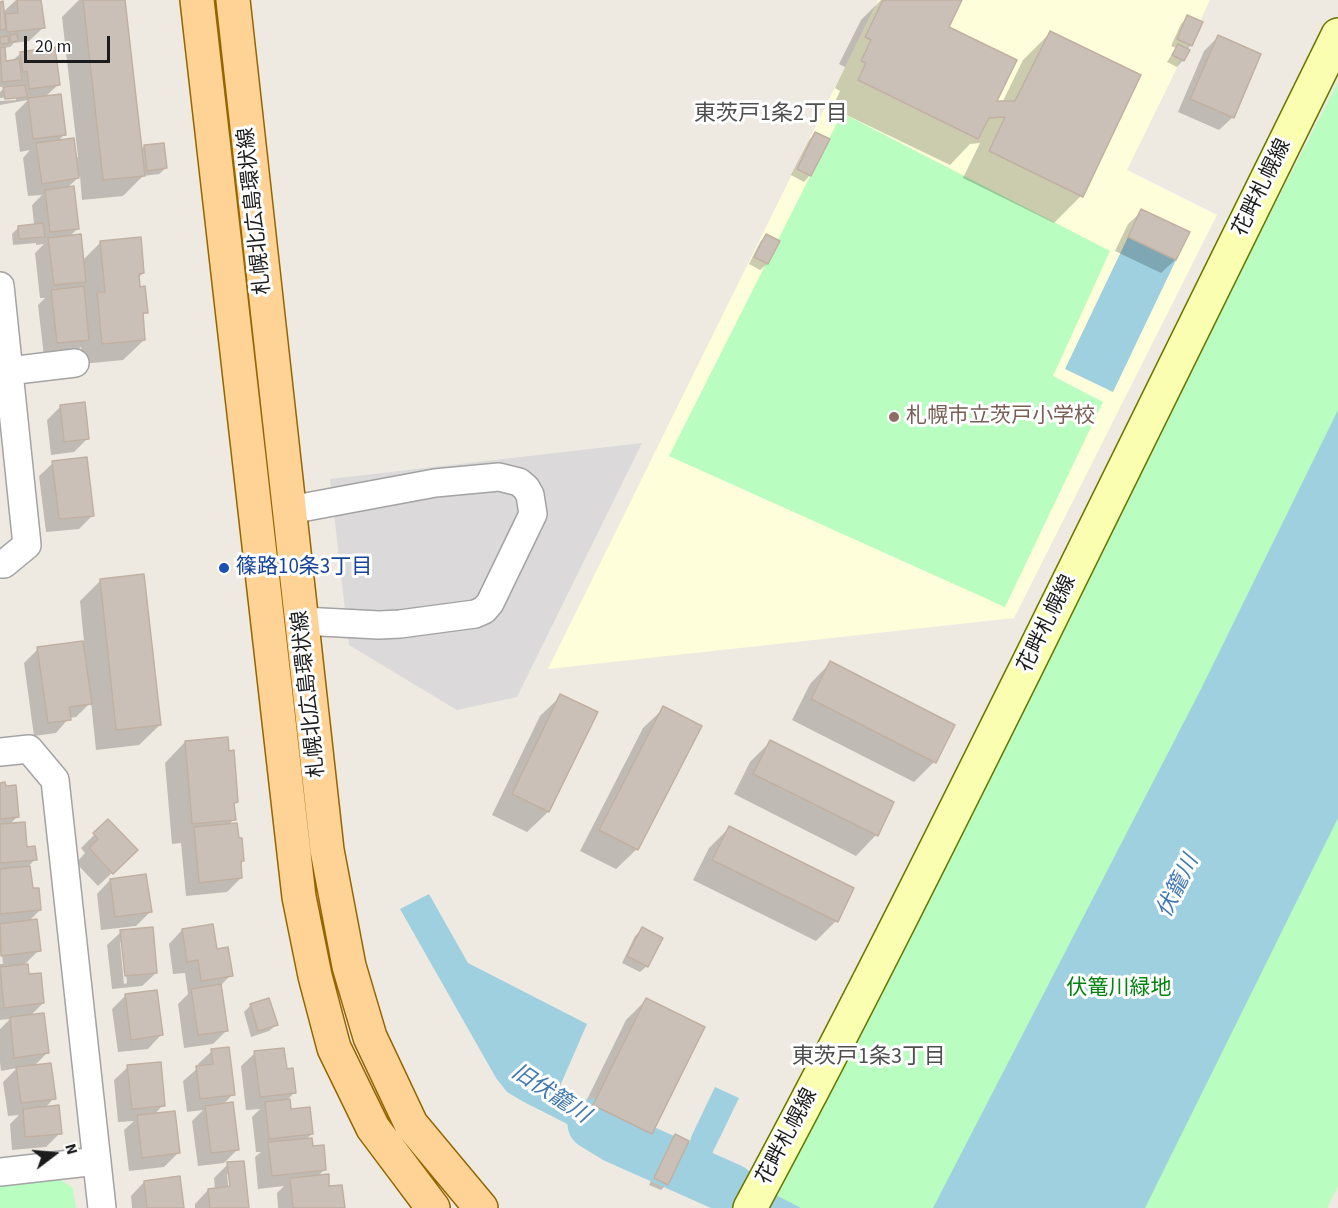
<!DOCTYPE html>
<html>
<head>
<meta charset="utf-8">
<style>
  body { margin:0 }
  #map { position:relative; width:1338px; height:1208px; overflow:hidden; background:#efeae1; font-family:"Source Sans 3",sans-serif }
  canvas { display:block }
  .north { position:absolute; left:24px; top:1124px; width:60px; height:60px; -webkit-text-stroke:4px #fff; paint-order:stroke; rotate:74deg; font-size:16px; font-weight:700; line-height:24px; text-align:center; color:#1c1c1c }
  .north::after { content:''; display:block; margin:auto; width:21px; height:27px; background:#1c1c1c; clip-path:polygon(50% 0,100% 100%,50% 72%,0 100%) }
  .scale { position:absolute; left:24px; top:36px; width:86px; height:27px; box-sizing:border-box; border:3px solid #1c1c1c; border-top:0; padding-left:8px; font-size:18px; line-height:21px; white-space:nowrap; color:#1c1c1c; -webkit-text-stroke:4px #fff; paint-order:stroke }
</style>
</head>
<body>
<div id="map">
<canvas width="1338" height="1208"></canvas>
<div class="north">N</div>
<div class="scale">20 m</div>
</div>
<script>
const g = document.querySelector('canvas').getContext('2d');
g.lineJoin = 'round';
function paint(path, color) { g.fillStyle = color; g.fill(path, 'evenodd'); }
function stroke(path, color, width, dash) { g.strokeStyle = color; g.lineWidth = width; g.lineCap = dash ? 'butt' : 'round'; g.setLineDash(dash || []); g.stroke(path); }
function label(font, color, halo, rows, align = 'center') {
  g.font = font + ' "Source Sans 3","Noto Sans JP",sans-serif'; g.lineWidth = 6; g.setLineDash([]); g.textBaseline = 'middle'; g.strokeStyle = halo; g.fillStyle = color; for (const [text, x, y, turn = 0] of rows) {
    g.save(); g.translate(x, y); g.rotate((+turn || 0) * Math.PI / 180); g.textAlign = isNaN(turn) ? turn : align; if (halo) g.strokeText(text, 0, 0); g.fillText(text, 0, 0); g.restore();
  }
}
const residential = new Path2D(`
  M642 443 517 697 457 710 349 645 330 479Z`);
const education = new Path2D(`
  M878 0H1210L1127 170 1217 215 1014 618 548 669Z`);
const park = new Path2D(`
  M1338 82V1186L1327 1208H758Z
  M842 113 1110 251 1053 376 1103 402 1005 607 669 456Z
  M58 1178 73 1188 76 1208H0V1184Z`);
const water = new Path2D(`
  M1128 237 1176 260 1113 392 1065 369Z
  M1338 410V818L1145 1208H933L1201 689Z
  M429 894 468 963 587 1024 560 1086 663 1141 652 1167 522 1101 507 1092 496 1078 400 909Z
  M715 1087 739 1098 708 1162 724 1169 712 1194 677 1179 692 1135Z
  M774 1194 801 1208H767Z`);
const shadow = new Path2D(`
  M16 0H40L43 28 29 41 14 43 10 47 3 48 5 62 12 61 21 53 59 84 45 97 65 134 57 142 75 157H78L62 17 79 0H124L141 150 144 146 166 168 159 174 143 176 123 196 82 200 80 176 67 188 78 228 69 237 82 261 101 242 143 273 138 278 146 312 142 317 144 340 123 360 82 364 81 347 74 353 44 356 38 305 45 298H40L35 253 44 244 36 245V243L13 245 12 234 19 227 34 225 32 205 42 195 28 196 23 158 30 150 20 152 15 113 28 100 0 105V101L16 100V97L0 98V92L6 86 0 87V3L2 13Z
  M881 0H961L947 28 994 103H1002L1023 60 1050 33 1081 196 1054 223 963 178 980 143 970 144 950 165 832 108 840 91 835 88 845 67 839 64 861 20Z
  M1188 17 1191 45 1186 50 1183 60 1177 67 1167 62 1176 48 1171 46 1181 24Z
  M1218 37 1233 117 1219 130 1178 112 1204 51Z
  M815 133 810 175 804 182 791 175 809 140Z
  M1142 211 1188 233 1175 260 1161 273 1115 251 1128 224Z
  M766 235 778 241 767 264 760 270 749 264 760 242Z
  M61 406 87 439 74 452 51 455 47 420Z
  M53 463 93 515 79 529 46 532 39 476Z
  M100 581 160 725 139 745 96 750 91 702 76 717 69 718 56 733 34 736 24 663 38 649 84 642 80 601Z
  M830 663 934 762 914 782 792 720 810 684Z
  M561 696 596 713 548 812 527 832 492 815 540 716Z
  M664 708 637 849 616 869 580 851 643 728Z
  M185 742 237 802 233 805 234 819 228 826 243 861 240 864 241 878 227 892 186 896 181 843 172 844 165 763Z
  M770 742 876 835 856 856 734 794 750 762Z
  M0 784 18 816 9 825 35 859 29 866 32 890 40 910 28 922 39 950 23 966 43 1003 30 1016 48 1052 34 1066 54 1098 45 1108 60 1133 46 1147 12 1150 10 1124 19 1115 8 1116 3 1082 17 1068 1 1071 0 1062V1029L10 1019 0 1020V969L2 967H0V960V964H3L0 937Z
  M108 821 136 850 98 886 76 863 85 853 81 848Z
  M729 828 836 921 816 941 693 880 709 848Z
  M110 880 150 912 136 926 101 930 97 894Z
  M642 929 647 966 640 972 622 963 635 936Z
  M182 930 215 951 231 975 220 986 226 1031 213 1044 184 1048 178 1004 188 994 185 973 173 974 169 944Z
  M121 932 156 973 142 986 112 989 107 945ZM120 942H123L127 983 124 984Z
  M126 995 161 1035 148 1049 118 1052 112 1009Z
  M646 1000 651 1133 630 1154 574 1126 626 1020Z
  M251 1005 276 1025 269 1031 251 1037 244 1012Z
  M212 1051 233 1094 223 1105 238 1149 224 1163 198 1166 192 1121 203 1110 187 1112 183 1081 199 1067 198 1064Z
  M255 1053 285 1070 294 1093 286 1101 290 1111 312 1134 305 1140 325 1169 317 1177 328 1187 343 1208H278L277 1193 284 1186 258 1189 255 1157 261 1152H256L252 1117 260 1109 246 1110 241 1066Z
  M128 1067 163 1105 154 1115 178 1153 164 1167 129 1171 124 1130 134 1121 118 1122 114 1080Z
  M675 1136 667 1184 661 1190 649 1185 669 1143Z
  M228 1164 247 1208H195V1204L208 1190 215 1189 214 1178ZM227 1174H230L232 1194H229Z
  M144 1182 182 1208H132L131 1196Z`);
const river = new Path2D(`
  M593 1124 616 1138 731 1189`);
const building = new Path2D(`
  M17 0H41L45 28 7 32 5 14 18 13Z
  M83 0H125L145 176 103 180Z
  M883 0H962L949 27 1017 60 997 101H1015L1050 31 1141 75 1083 197 989 151 1005 117 989 118 978 139 858 80 866 63 861 61 871 40 865 37Z
  M3 1 6 29 0 30V2Z
  M1187 15 1203 22 1192 46 1177 39Z
  M17 34 18 41 11 42 10 35Z
  M1218 35 1261 54 1234 118 1190 99Z
  M8 36 9 43 0 44V37Z
  M1178 44 1190 50 1184 61 1172 55Z
  M5 47 6 61 19 59 22 80 2 82 0 48Z
  M55 47 60 85 29 89 27 71 23 72 20 52Z
  M25 85 27 97 5 99 3 87Z
  M61 94 66 135 33 139 28 98Z
  M815 132 830 139 811 176 797 169Z
  M74 138 79 178 42 184 36 143Z
  M164 143 167 168 147 171 144 145Z
  M74 186 79 229 50 232 45 190Z
  M1141 209 1190 232 1176 260 1128 237Z
  M43 223 45 237 19 239 18 226Z
  M81 234 86 282 54 285 48 238Z
  M766 234 780 241 768 264 754 257Z
  M141 237 144 273 139 274 140 287 145 286 148 313H143L145 340 102 344 97 292H105L100 241Z
  M84 286 89 340 57 343 51 290Z
  M85 402 89 439 64 442 60 405Z
  M87 457 94 516 59 519 52 461Z
  M144 574 161 725 116 730 100 579Z
  M83 641 92 704 69 707 71 720 48 723 37 647Z
  M830 661 955 725 936 763 811 699Z
  M560 694 598 712 549 812 512 794Z
  M663 706 702 726 638 850 599 830Z
  M228 737 229 751 234 750 238 802 234 803 236 820 192 824 185 741Z
  M770 740 894 802 878 836 753 774Z
  M5 782 6 786 16 785 19 817 0 819V783Z
  M108 819 138 850 113 874 89 848 98 839 93 833Z
  M25 822 27 847 35 846 37 860 0 863V824Z
  M237 823 239 838H242L244 861H241L242 878 199 883 194 827Z
  M729 826 854 888 838 922 712 860Z
  M30 866 33 888H39L41 910 0 914V869Z
  M146 874 152 912 115 917 110 879Z
  M37 919 41 951 1 956 0 924Z
  M213 924 217 949 228 947 233 976 201 981 198 960 187 962 182 929Z
  M153 927 157 973 125 976 120 930Z
  M642 927 663 938 648 967 627 956Z
  M28 964 29 974 41 973 44 1003 4 1008 0 967Z
  M221 984 228 1031 198 1035 191 989Z
  M157 990 163 1035 131 1040 125 994Z
  M269 998 278 1025 258 1031 250 1004Z
  M646 998 705 1027 652 1134 593 1105Z
  M44 1013 49 1053 14 1058 10 1017Z
  M229 1047 235 1095 200 1099 196 1066 213 1064 211 1049Z
  M284 1048 287 1069 293 1068 296 1093 260 1097 254 1051Z
  M161 1062 165 1106 132 1109 127 1065Z
  M51 1063 56 1099 21 1103 16 1067Z
  M290 1099 291 1109 310 1107 313 1134 269 1139 265 1102Z
  M233 1102 239 1150 211 1153 205 1106Z
  M59 1105 62 1134 25 1137 23 1109Z
  M175 1111 180 1153 142 1158 137 1115Z
  M675 1134 689 1141 668 1185 654 1178Z
  M312 1138 313 1146 324 1145 326 1170 272 1176 268 1142Z
  M244 1161 249 1208H210L208 1189 230 1186 227 1162Z
  M329 1174V1186L342 1185 345 1208H293L290 1178Z
  M180 1176 184 1208H147L144 1181Z`);
const minor = new Path2D(`
  M0 286 27 545 4 564H0
  M0 372 75 363
  M290 510 435 483 499 477 519 482 526 488 530 495 533 514 490 603 484 610 475 614 400 624 379 625 302 621
  M0 752 29 749 55 780 102 1208
  M0 1172 97 1161`);
const secondary = new Path2D(`
  M750 1208C846 1030 936 849 1026 668 1131 457 1235 246 1338 35`);
const primary = new Path2D(`
  M197 0 299 897 315 976 334 1048 373 1128 433 1208
  M233 0 327 850 349 966 370 1037 411 1124 481 1208`);
const markers = [
  [894,417,6,"#8d6e63"],
  [224,568,6,"#1a4fb4"]
];
const streetNames = [
  ["花畔札幌線",1263,188,-64],
  ["札幌北広島環状線",256,211,-96],
  ["花畔札幌線",1048,624,-64],
  ["札幌北広島環状線",310,694,-96],
  ["花畔札幌線",788,1137,-62]
];
const educationNames = [
  ["札幌市立茨戸小学校",906,417]
];
const transitNames = [
  ["篠路10条3丁目",236,568]
];
const parkNames = [
  ["伏篭川緑地",1119,989]
];
const neighbourhoodNames = [
  ["東茨戸1条2丁目",771,115],
  ["東茨戸1条3丁目",869,1058]
];
const waterNames = [
  ["伏籠川",1179,887,-64],
  ["旧伏籠川",550,1095,33]
];
paint(residential, '#dbd9d9');
paint(education, '#feffda');
paint(park, '#b9fdc0');
paint(water, '#9ed0e0');
paint(shadow, '#0003');
stroke(river, '#9ed0e0', 51);
paint(building, '#cbc0b7');
stroke(building, '#c1b0a2', 1.5);
stroke(minor, '#a3a3a3', 30);
stroke(secondary, '#687700', 36);
stroke(primary, '#956500', 36);
stroke(minor, '#fff', 27);
stroke(secondary, '#f9feb0', 33);
stroke(primary, '#ffd396', 33);
for (const [x, y, r, color] of markers) { const dot = new Path2D(); dot.arc(x, y, r, 0, 2 * Math.PI); g.fillStyle = color; g.fill(dot); stroke(dot, '#fff', 2); }
label('21px', '#1c1c1c', '#fff', streetNames);
label('21px', '#785e54', '#fff', educationNames, 'left');
label('21px', '#164399', '#fff', transitNames, 'left');
label('21px', '#03820f', '#fff', parkNames);
label('22px', '#4f4f4f', '#fff', neighbourhoodNames);
label('italic 22px', '#4279b2', '#fff', waterNames);
</script>
</body>
</html>
